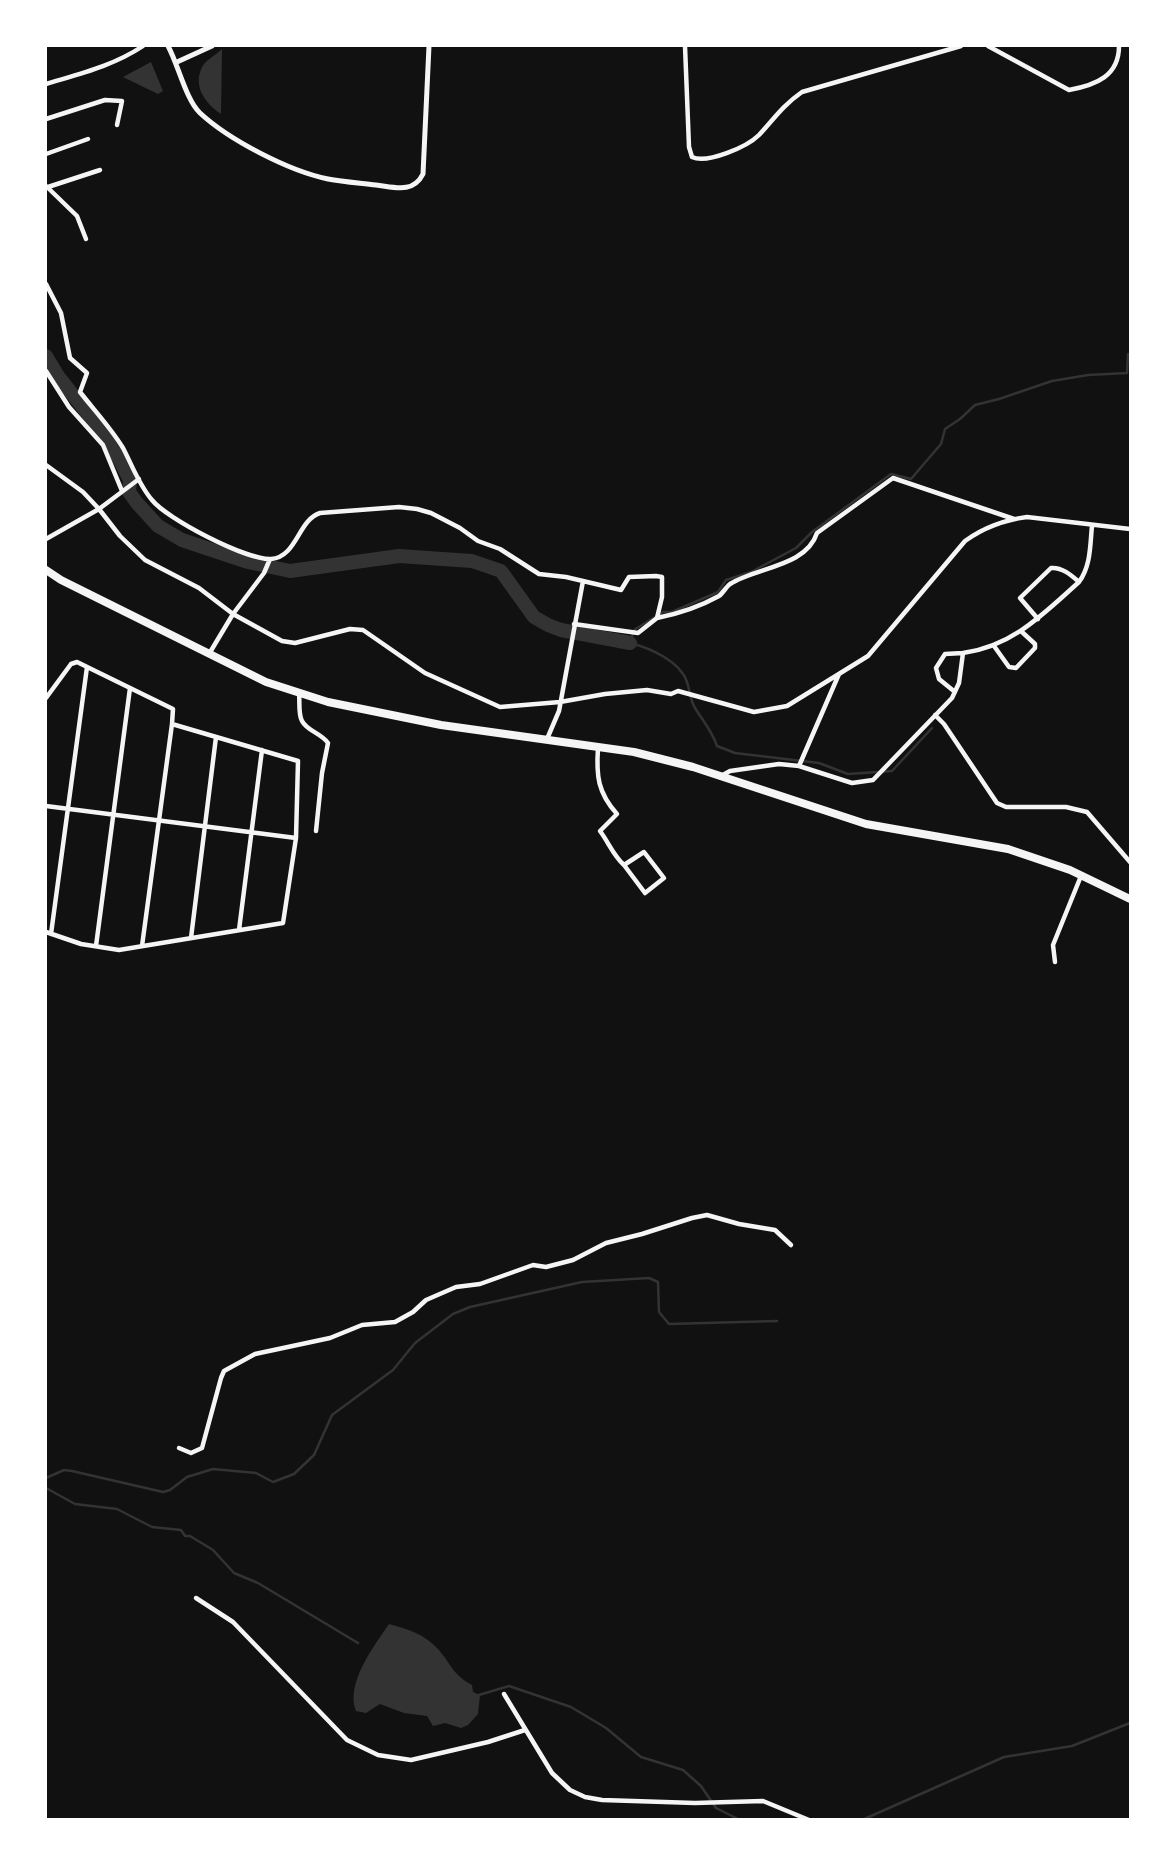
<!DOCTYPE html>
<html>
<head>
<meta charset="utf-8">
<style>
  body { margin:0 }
  #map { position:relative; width:1176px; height:1865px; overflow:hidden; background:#111; font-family:Cabin,sans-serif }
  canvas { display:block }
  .frame { position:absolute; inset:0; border:47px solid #fff; pointer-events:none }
</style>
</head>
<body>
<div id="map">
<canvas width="1176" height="1865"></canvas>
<div class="frame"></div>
</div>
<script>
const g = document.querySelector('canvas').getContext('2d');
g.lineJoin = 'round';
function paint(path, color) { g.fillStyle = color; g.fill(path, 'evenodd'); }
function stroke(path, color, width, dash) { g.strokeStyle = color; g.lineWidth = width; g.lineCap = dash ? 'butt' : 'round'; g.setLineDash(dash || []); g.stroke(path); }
const water = new Path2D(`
  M222 49 221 114C204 103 191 83 204 64 208 59 217 54 222 49Z
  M151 62 163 91 158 94 123 77Z
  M389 1624C408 1629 424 1634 438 1649 452 1665 452 1674 472 1685L473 1692 480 1695 478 1714 468 1725 461 1728 445 1723 433 1726 427 1716 404 1713 380 1704 366 1713 356 1711C345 1684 374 1646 389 1624Z`);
const stream = new Path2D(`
  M932 728 892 771 848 774 819 763 735 753 717 746C712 731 703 721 695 708 690 700 690 691 687 682 680 661 650 648 630 643L634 630 663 612H672L718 592 726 580 751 572 796 548 812 532 891 474 911 479 941 444 945 429 960 419 975 405 999 399 1052 381 1088 375 1127 373 1128 354H1130
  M46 1478 64 1470 72 1471 163 1492 170 1490 187 1477 213 1469 256 1473 273 1482 294 1474 314 1455 332 1415 393 1370 415 1343 453 1314 470 1307 582 1282 649 1278 658 1282 659 1312 669 1324 777 1321
  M46 1488 75 1504 117 1509 152 1527 181 1530 185 1536H190L213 1550 234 1573 258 1583 358 1643
  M479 1695 509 1686 571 1707 606 1728 641 1757 683 1770 701 1786 716 1808 740 1820
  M862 1820 1004 1757 1072 1746 1130 1723`);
const river = new Path2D(`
  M46 356 58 376 96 424 121 462 130 480 129 492 137 503 158 526 182 540 248 562 290 571 399 556 472 561 501 571 534 617 548 625 561 630 630 643`);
const minor = new Path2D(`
  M685 46 689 147 692 157C707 164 747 147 759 135 774 119 782 106 802 92L961 46
  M988 46 1069 90C1096 85 1119 76 1119 46
  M46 84C79 74 113 66 143 46
  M46 119 105 100 122 101 117 125
  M46 154 88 139
  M46 186 77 216 86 239
  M48 187 100 170
  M46 284 61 313 70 358 87 373 80 392C94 410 111 428 123 448 132 465 139 485 152 500 167 519 246 560 271 559 297 557 298 520 320 513L399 507 417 509 431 513 460 528 478 541 500 549 539 574 566 577 621 590 629 577 656 576 662 577V597L657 618C677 614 701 606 719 596 723 593 726 587 730 584 756 567 806 567 817 533L893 478 1014 519
  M46 371 69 407 103 445 122 491
  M46 465 83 492 99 509 120 536 145 560 199 588 233 614 282 641 295 643 350 629 363 630 425 673 500 707 560 702 605 694 647 690 671 694 678 691 754 712 787 706 868 656 965 541C983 528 1004 520 1027 517L1130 529
  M46 539 99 509 139 479
  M1038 619 1020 598 1051 568C1062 567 1071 575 1079 582
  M574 624 638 633 657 618
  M994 646 1009 667 1016 668 1035 648V644L1022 632
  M209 654 233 614 264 573 270 559
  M955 692 939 679 936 668 945 654 963 653
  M299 693C300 701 298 714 302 721 307 731 321 733 328 743L322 773 316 831
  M46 698 71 664 77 662 173 709 172 724 298 761 296 838 283 923 119 950 81 944 46 932
  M935 715 944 724 997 803 1006 807H1066L1087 812 1130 862
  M547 739 559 711 583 581
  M598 748C596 776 598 793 617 814L600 831C609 843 613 855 624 865L644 852 664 878 645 893 624 865
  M799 766 839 674
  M721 776 730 771 779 764 799 766 852 783 873 780 952 698 959 683 963 653C1013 646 1043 614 1079 582 1091 566 1090 545 1092 526
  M46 806 296 838
  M239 930 262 750
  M51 934 87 667
  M191 938 216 737
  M96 946 130 688
  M142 946 172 724
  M1055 962 1053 945 1081 876
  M179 1448 191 1453 202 1448 221 1378 224 1371 255 1354 330 1338 362 1325 395 1322 413 1312 426 1300 456 1287 480 1284 533 1265 546 1267 573 1260 606 1243 642 1234 692 1218 707 1215 739 1224 775 1230 791 1245
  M196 1598 233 1622 347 1740 378 1755 411 1760 488 1742 525 1730
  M504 1694 552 1773 570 1790 585 1797 602 1800 695 1803 763 1801 809 1820`);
const tertiary = new Path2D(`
  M168 46C178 64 186 100 200 113 229 140 289 171 328 179 344 182 360 183 376 185 394 187 413 194 423 174L429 46
  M177 62 212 46`);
const trunk = new Path2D(`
  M46 570 61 580 266 682 328 702 441 725 634 752 693 767 866 824 1008 849 1070 870 1130 899`);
paint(water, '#333');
stroke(stream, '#333', 2.5);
stroke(river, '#333', 14);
stroke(minor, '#f5f5f5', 4.5);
stroke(tertiary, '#f5f5f5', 5);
stroke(trunk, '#f5f5f5', 8);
</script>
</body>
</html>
